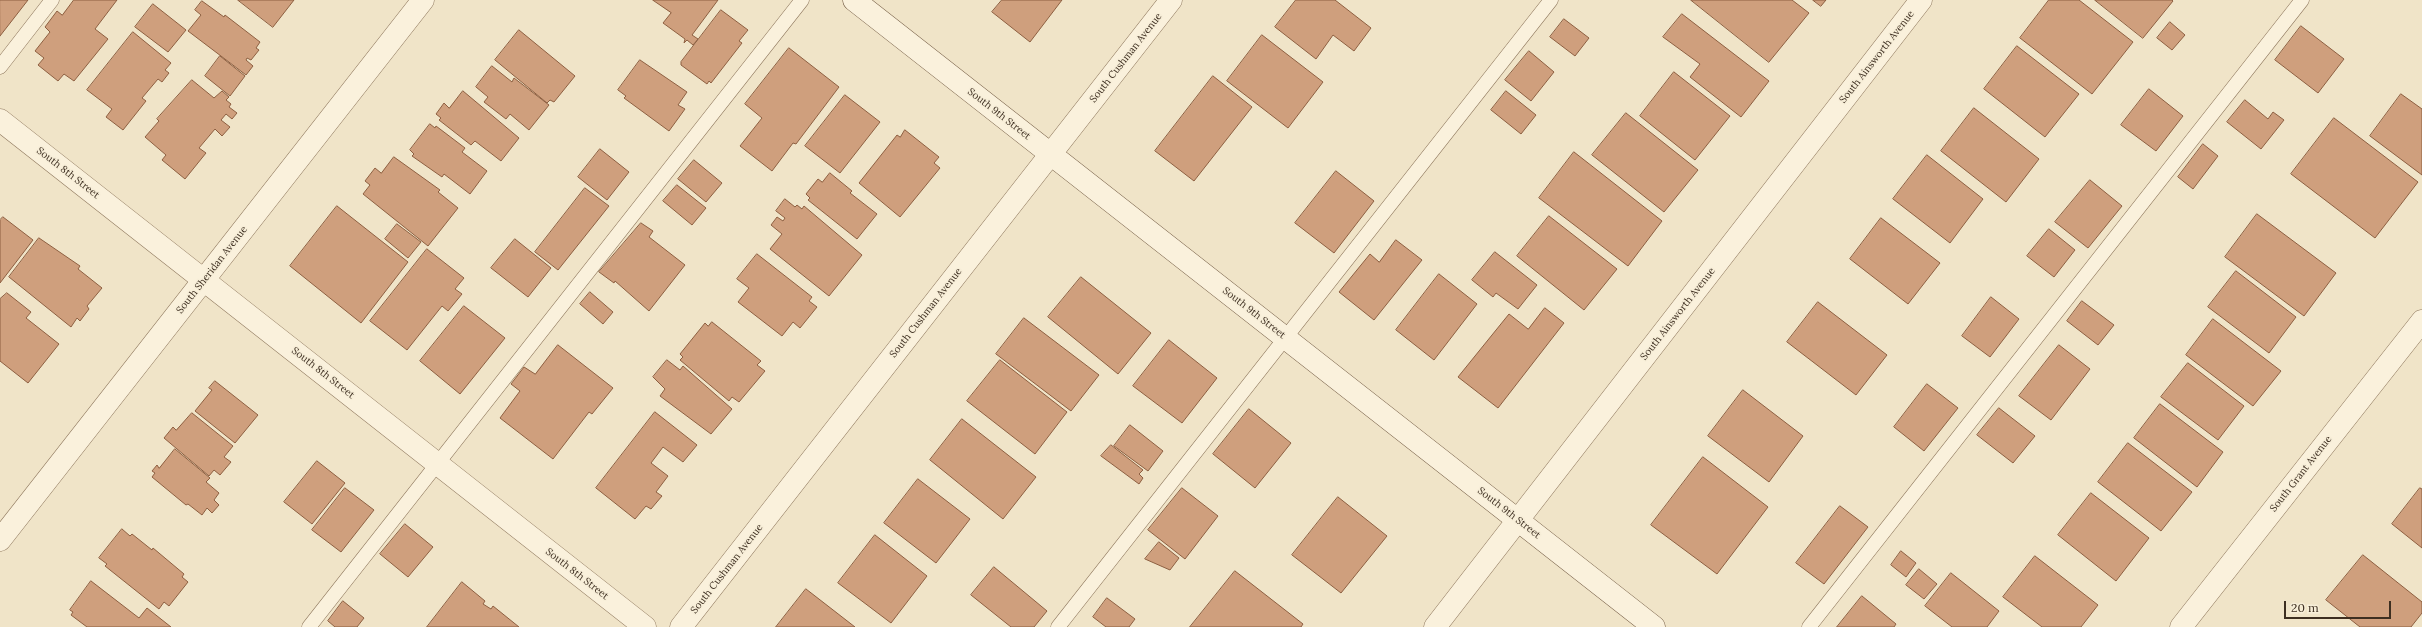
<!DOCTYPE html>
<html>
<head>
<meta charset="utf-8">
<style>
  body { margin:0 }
  #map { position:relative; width:2422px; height:627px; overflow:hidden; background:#f0e4c8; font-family:Lora,serif }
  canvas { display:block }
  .scale { position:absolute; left:2284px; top:601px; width:107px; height:18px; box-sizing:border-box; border:2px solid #3d2e20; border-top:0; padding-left:5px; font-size:12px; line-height:14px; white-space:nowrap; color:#3d2e20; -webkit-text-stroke:3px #f7eed8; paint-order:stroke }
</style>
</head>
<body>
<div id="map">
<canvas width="2422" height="627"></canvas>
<div class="scale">20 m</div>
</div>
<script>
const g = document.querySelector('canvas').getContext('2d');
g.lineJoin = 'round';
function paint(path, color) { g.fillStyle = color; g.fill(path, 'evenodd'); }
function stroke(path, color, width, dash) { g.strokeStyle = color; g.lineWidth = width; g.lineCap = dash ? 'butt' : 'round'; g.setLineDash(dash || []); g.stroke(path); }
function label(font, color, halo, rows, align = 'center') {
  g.font = font + ' Lora,serif'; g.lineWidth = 3; g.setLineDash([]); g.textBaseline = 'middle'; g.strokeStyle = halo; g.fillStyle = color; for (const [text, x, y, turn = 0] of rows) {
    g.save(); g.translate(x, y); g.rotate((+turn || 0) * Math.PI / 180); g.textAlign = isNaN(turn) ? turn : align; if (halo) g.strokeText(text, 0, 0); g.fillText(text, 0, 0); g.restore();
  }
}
const building = new Path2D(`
  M0 0H28L0 36Z
  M74 0H117L95 29 108 39 74 81 64 74 58 81 38 65 44 58 35 51 50 32 45 27 57 11 62 15Z
  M238 0H294L273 27Z
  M653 0H718L692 35 698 39 693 45 687 40 684 43 685 39 663 23 671 13Z
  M1002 0H1062L1030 42 992 12Z
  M1296 0H1335L1371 28 1354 51 1333 35 1316 59 1275 27Z
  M1691 0H1792L1809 13 1769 62Z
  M1813 0H1826L1821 6Z
  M2049 0H2079L2133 42 2092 94 2020 38Z
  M2095 0H2172L2173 1 2143 38Z
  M202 1 224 17 225 15 260 42 256 48 259 50 251 60 247 58 246 60 253 66 246 75 188 31 201 15 195 10Z
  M153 4 186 30 168 52 135 27Z
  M721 10 748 30 739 41 742 43 711 83 709 81 707 84 681 65V62Z
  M1682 14 1769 81 1741 117 1690 77 1700 64 1663 37Z
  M1564 19 1589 38 1575 56 1550 37Z
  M2170 22 2185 35 2172 50 2157 38Z
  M2301 26 2344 59 2318 93 2275 60Z
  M519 30 575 76 554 102 550 100 547 103 495 60Z
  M133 32 171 63 165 70 169 73 162 82 158 79 142 98 146 101 123 130 106 117 112 109 87 90Z
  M1262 35 1323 82 1288 128 1227 81Z
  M2017 46 2079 94 2045 137 1984 89Z
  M789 48 839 87 796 144 793 143 772 171 740 146 762 118 745 104Z
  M1529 51 1554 72 1531 101 1505 80Z
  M220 56 245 76 230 96 205 76Z
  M640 60 687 92 678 105 685 109 669 131 624 98 626 96 618 90Z
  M492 66 512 82 514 78 549 105 529 130 510 114 506 119 484 102 488 97 476 87Z
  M1674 72 1730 116 1695 160 1640 116Z
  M1213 76 1252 107 1194 181 1155 151Z
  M192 80 214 98 222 91 229 97 226 100 231 104 229 107 237 113 232 119 226 114 221 120 230 127 222 136 215 129 199 148 206 153 185 179 162 160 166 155 145 137 159 121 157 119Z
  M2149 89 2183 116 2156 151 2121 125Z
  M463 91 519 138 501 161 475 141 471 145 439 120 441 118 436 114 444 103 449 108Z
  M1506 91 1536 115 1521 134 1491 110Z
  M2401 94 2422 109V175L2370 136Z
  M845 95 880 122 840 173 805 146Z
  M2245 100 2268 119 2273 112 2284 120 2261 149 2227 122Z
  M1974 108 2039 159 2006 202 1941 151Z
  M1626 113 1698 170 1664 212 1592 155Z
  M2334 118 2418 182 2375 238 2291 174Z
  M430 124 435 128 436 126 465 148 462 152 487 171 470 194 444 174 442 177 412 156 414 154 410 150Z
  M905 130 939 157 934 163 940 168 900 217 859 183 897 135 900 137Z
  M2203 144 2218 156 2193 189 2178 177Z
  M600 149 629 172 607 200 578 177Z
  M1574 152 1662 221 1628 266 1539 198Z
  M1927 155 1983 199 1950 243 1893 199Z
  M394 157 440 190 438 192 458 208 428 246 363 194 370 185 365 181 375 168 381 173Z
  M694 160 722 183 706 202 678 179Z
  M1336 171 1374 201 1334 253 1295 223Z
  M830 173 852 191 850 193 877 214 857 239 808 200 810 198 806 194 818 179 822 182Z
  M2090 180 2122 206 2088 248 2055 222Z
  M677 185 706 208 692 225 663 201Z
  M585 188 609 206 558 270 535 252Z
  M785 199 795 207 797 205 802 209 804 206 862 255 829 296 770 249 782 234 771 225 777 217 783 221 785 218 776 211Z
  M337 206 408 262 361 323 290 266Z
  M2257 214 2336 273 2304 316 2225 257Z
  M1549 216 1617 269 1584 310 1517 256Z
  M3 217 33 240 0 283V220Z
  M1881 218 1940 263 1908 304 1850 259Z
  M641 223 653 231 649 237 685 265 649 311 615 281 614 283 599 272Z
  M397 224 421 242 408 258 385 239Z
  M2049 229 2075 250 2054 277 2027 256Z
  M39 238 80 266 78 269 102 288 87 306 89 309 80 321 77 318 71 327 9 277Z
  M515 239 551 268 528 297 491 268Z
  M1396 240 1422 260 1374 320 1339 292 1370 254 1379 262Z
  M427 249 464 278 455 289 462 294 448 311 442 306 407 350 370 321Z
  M1495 252 1537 285 1518 309 1496 293 1493 297 1472 280Z
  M757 254 812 297 809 301 817 307 800 328 793 322 782 336 738 302 749 288 737 279Z
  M2236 271 2296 317 2269 353 2208 307Z
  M1439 274 1477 304 1434 360 1396 330Z
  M1081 277 1151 333 1118 374 1048 317Z
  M590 292 613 312 603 324 580 304Z
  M7 293 31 312 26 318 59 344 28 383 0 361V299Z
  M1991 297 2019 319 1990 357 1962 336Z
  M2082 301 2114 325 2098 345 2067 321Z
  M1818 302 1887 355 1856 395 1787 342Z
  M464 306 505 338 460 394 420 361Z
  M1545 308 1564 323 1498 408 1458 377 1509 314 1528 329Z
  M1024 318 1099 375 1071 411 996 354Z
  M2213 319 2281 371 2253 406 2186 355Z
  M712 322 761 361 757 365 765 371 739 402 732 397 729 401 680 360 683 357 680 354 705 323 708 326Z
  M1169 340 1217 378 1182 423 1133 386Z
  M558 345 613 388 592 414 589 412 553 459 500 418 520 391 511 384 524 367 535 374Z
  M2059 345 2090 369 2051 420 2019 396Z
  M667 360 680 370 683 366 732 409 711 434 660 396 665 389 653 377Z
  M1000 360 1067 412 1035 454 967 401Z
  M2188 363 2244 406 2218 440 2161 397Z
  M215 381 258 415 235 443 195 411 212 390 209 388Z
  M1927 384 1958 408 1924 451 1894 427Z
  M1743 390 1803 436 1769 482 1708 436Z
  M2160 404 2223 452 2197 487 2134 438Z
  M1999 408 2035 436 2013 463 1977 435Z
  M1249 409 1291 443 1255 488 1213 454Z
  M655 412 697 445 683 462 663 447 651 463 668 476 656 492 662 496 651 509 646 506 635 519 596 488Z
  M192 413 233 446 224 457 231 462 220 475 214 470 209 476 164 438 173 427 176 430Z
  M962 419 1036 477 1003 519 930 460Z
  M1130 425 1163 451 1148 471 1114 446Z
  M2128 443 2192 492 2161 531 2098 482Z
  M1111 445 1143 470 1139 474 1143 478 1139 484 1101 456Z
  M175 449 210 478 206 482 219 493 214 500 219 505 212 513 207 508 202 515 188 504 186 505 152 477 155 473 152 471 157 465 159 468Z
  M1703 457 1768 507 1717 574 1651 525Z
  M317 461 345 483 312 524 284 502Z
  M918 479 970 519 936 563 884 523Z
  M345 488 374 510 341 552 312 530Z
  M1182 488 1218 516 1185 559 1148 530Z
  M2420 488 2422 489V548L2392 524Z
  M2091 493 2149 538 2116 581 2058 535Z
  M1338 497 1387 536 1341 593 1292 555Z
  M1840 506 1868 527 1824 584 1796 563Z
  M405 524 433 547 408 577 380 554Z
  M122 529 130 536 132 534 152 550 153 548 184 574 182 577 188 582 169 606 164 602 159 609 105 566 107 564 99 558Z
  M875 535 927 576 891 623 838 583Z
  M1159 542 1179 558 1170 570 1145 559Z
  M1901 551 1916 563 1906 577 1891 565Z
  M2363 555 2422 602V613L2411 627H2360L2326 600Z
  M2035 556 2098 605 2081 627H2042L2003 597Z
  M994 567 1047 611 1034 627H1011L971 595Z
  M1919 569 1937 584 1924 599 1906 585Z
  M1235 571 1303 624 1301 627H1190Z
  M1951 573 1999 611 1987 627H1952L1925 606Z
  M91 581 139 618 147 608 171 627H87L71 615 73 612 70 610Z
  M462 582 485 601 483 604 491 609 493 606 519 627H427Z
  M806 589 855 627H776Z
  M1862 596 1896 624 1894 627H1837Z
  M1107 598 1135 619 1129 627H1106L1093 617Z
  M343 601 364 618 357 627H335L328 621Z`);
const lane = new Path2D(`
  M0 67 52 0
  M309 627 802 0
  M1058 627 1551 0
  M1809 627 2302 0`);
const street = new Path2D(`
  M0 120 645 627
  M0 540 423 0
  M681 627 1171 0
  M1435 627 1921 0
  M2181 627 2422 321`);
const secondary = new Path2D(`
  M854 0 1654 627`);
const streetNames = [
  ["South Ainsworth Avenue",1877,57,-52],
  ["South Cushman Avenue",1126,58,-52],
  ["South 9th Street",999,114,38],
  ["South 8th Street",68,173,38],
  ["South Sheridan Avenue",212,270,-52],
  ["South Cushman Avenue",926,313,-52],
  ["South 9th Street",1254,313,38],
  ["South Ainsworth Avenue",1678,314,-52],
  ["South 8th Street",323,373,38],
  ["South Grant Avenue",2301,474,-52],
  ["South 9th Street",1509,513,38],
  ["South Cushman Avenue",727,569,-52],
  ["South 8th Street",577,574,38]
];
paint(building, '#cf9f7d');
stroke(building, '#8d5f41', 1);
stroke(lane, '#8d765c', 15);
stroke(street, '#8d765c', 23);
stroke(secondary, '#6f573f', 23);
stroke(lane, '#faf1dc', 14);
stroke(street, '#faf1dc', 22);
stroke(secondary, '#faf1dc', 22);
label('10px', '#3d2e20', '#f7eed8', streetNames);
</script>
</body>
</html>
